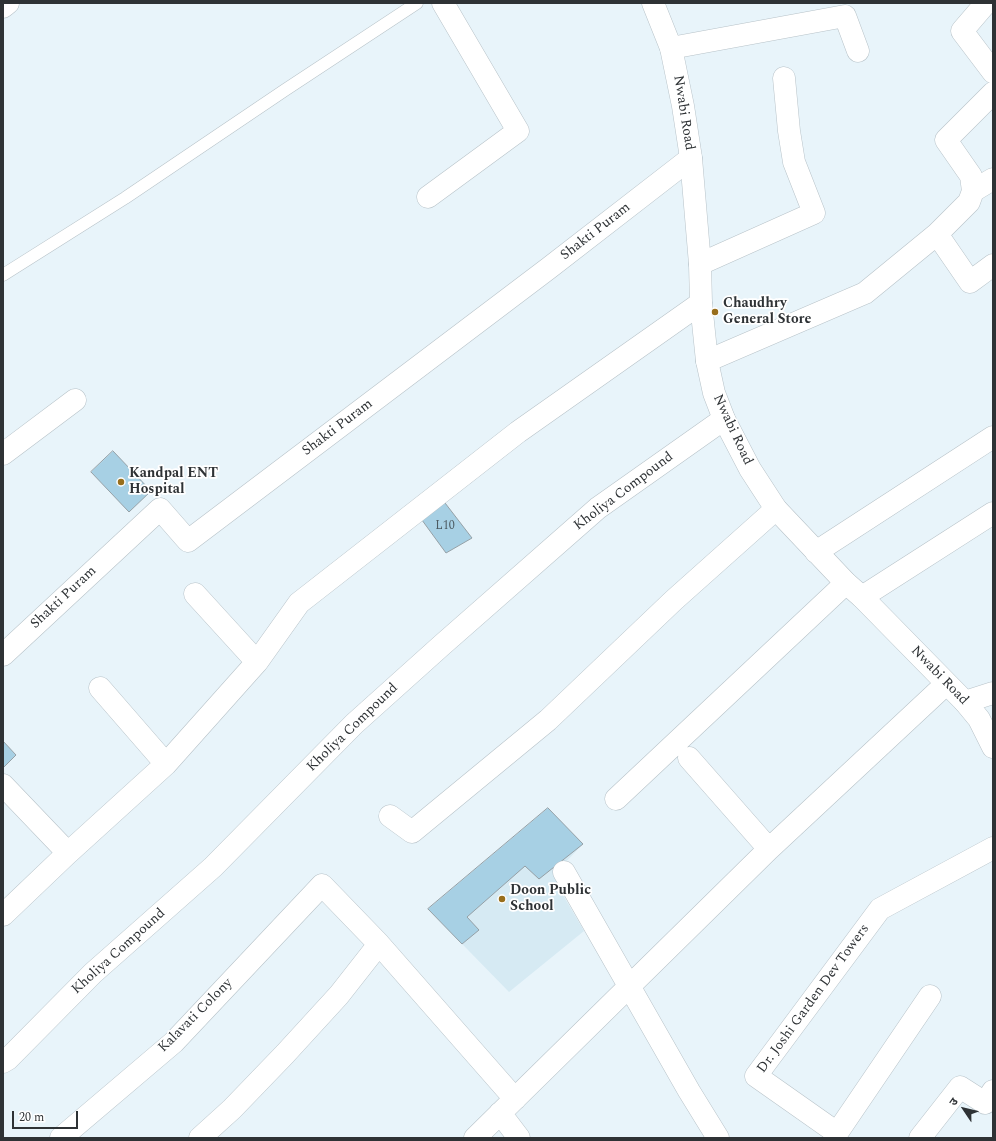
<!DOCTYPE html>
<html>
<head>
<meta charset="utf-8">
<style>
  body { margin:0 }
  #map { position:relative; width:996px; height:1141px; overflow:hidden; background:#e8f4fa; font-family:Spectral,"Noto Sans Devanagari",serif }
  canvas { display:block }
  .frame { position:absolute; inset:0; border:4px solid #2e3235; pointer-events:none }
  .north { position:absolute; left:944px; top:1089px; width:40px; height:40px; -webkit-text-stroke:3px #fff; paint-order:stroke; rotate:305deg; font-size:11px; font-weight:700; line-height:16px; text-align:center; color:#2e3235 }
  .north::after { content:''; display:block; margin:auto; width:14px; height:18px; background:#2e3235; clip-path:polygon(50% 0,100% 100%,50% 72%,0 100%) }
  .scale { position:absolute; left:12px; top:1111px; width:66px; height:18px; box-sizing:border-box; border:2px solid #2e3235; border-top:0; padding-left:5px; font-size:12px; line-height:14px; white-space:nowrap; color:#2e3235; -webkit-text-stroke:3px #fff; paint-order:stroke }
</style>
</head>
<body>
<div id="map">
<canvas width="996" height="1141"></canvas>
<div class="frame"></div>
<div class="north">उ</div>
<div class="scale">20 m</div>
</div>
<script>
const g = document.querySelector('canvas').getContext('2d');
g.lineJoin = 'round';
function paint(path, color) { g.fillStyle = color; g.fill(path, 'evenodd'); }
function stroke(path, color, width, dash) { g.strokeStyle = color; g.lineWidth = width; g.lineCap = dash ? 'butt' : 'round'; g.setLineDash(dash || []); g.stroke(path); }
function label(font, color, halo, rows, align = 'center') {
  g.font = font + ' Spectral,serif'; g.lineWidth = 3.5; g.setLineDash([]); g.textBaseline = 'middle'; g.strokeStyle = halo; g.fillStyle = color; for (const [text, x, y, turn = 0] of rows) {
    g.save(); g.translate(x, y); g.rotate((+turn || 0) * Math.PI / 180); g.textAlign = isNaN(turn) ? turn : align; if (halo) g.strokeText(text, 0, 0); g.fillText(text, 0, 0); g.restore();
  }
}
const built = new Path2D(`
  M548 808 583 844 557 871 560 890 584 931 509 992 428 909Z`);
const building = new Path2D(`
  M113 451 151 491 129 512 91 472Z
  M442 499 472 538 446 553 419 516Z
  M3 741 16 755 3 768Z
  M548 808 583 844 539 879 525 866 467 917 479 930 462 944 428 909Z`);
const lane = new Path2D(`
  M3 275 125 198 285 90 417 3`);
const street = new Path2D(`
  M986 3 962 31 993 72
  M3 7 8 3
  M671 48 845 16 858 51
  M973 191 993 179
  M428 197 518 131 443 3
  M937 234 970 282 993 265
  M700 264 814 213 794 162 789 131 784 78
  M707 361 865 293 937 234 969 202 973 191 971 176 946 140 993 93
  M3 454 75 400
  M816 552 993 437
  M195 594 257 662
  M862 597 993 513
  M3 655 160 509 188 541 549 268 691 158
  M100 688 166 764
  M965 702 993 693
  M689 758 769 849
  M3 785 68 853
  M616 799 846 583
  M390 816 412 832 548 720 674 600 776 509
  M564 872 689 1091 718 1138
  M3 915 68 853 166 764 257 662 299 603 518 432 701 303
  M930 996 837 1133 756 1076 880 909 993 848
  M3 1062 8 1059 93 973 213 867 354 724 442 645 598 508 724 419
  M500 1113 519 1138
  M61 1138 174 1042 322 885 379 944 515 1099
  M200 1138 232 1109 285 1054 339 995 379 944
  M475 1138 769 849 946 684
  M920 1138 960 1087 985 1103 993 1091`);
const secondary = new Path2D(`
  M653 3 671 48 683 106 691 158 700 264 701 303 707 361 714 393 724 419 750 469 776 509 846 583 862 597 965 702 979 719 993 747`);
const markers = [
  [715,312,4,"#986e1b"],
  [121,482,4,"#986e1b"],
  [502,899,4,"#986e1b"]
];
const numberNames = [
  ["L10",445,527]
];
const streetNames = [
  ["Nwabi Road",683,113,81],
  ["Shakti Puram",596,232,-38],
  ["Shakti Puram",338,428,-37],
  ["Nwabi Road",732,430,65],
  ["Kholiya Compound",624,492,-37],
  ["Shakti Puram",64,598,-43],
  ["Nwabi Road",939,676,46],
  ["Kholiya Compound",353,728,-44],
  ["Kholiya Compound",119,952,-42],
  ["Dr. Joshi Garden Dev Towers",814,999,-54],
  ["Kalavati Colony",196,1016,-45]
];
const poiNames = [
  ["Chaudhry",723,304],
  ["General Store",723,320],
  ["Kandpal ENT",129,474],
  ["Hospital",129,490],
  ["Doon Public",510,891],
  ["School",510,907]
];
paint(built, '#d6eaf3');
paint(building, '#a7d0e4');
stroke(building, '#95a0a6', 1);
stroke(lane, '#b7c2c8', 13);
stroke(street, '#b7c2c8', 23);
stroke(secondary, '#b7c2c8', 23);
stroke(lane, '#fff', 12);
stroke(street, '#fff', 22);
stroke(secondary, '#fff', 22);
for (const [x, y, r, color] of markers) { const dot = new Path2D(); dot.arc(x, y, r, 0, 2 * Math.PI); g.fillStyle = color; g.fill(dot); stroke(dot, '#fff', 1.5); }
label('12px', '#4c5a61', null, numberNames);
label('14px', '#2e3235', '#fff', streetNames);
label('bold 14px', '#2e3235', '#fff', poiNames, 'left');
</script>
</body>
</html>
